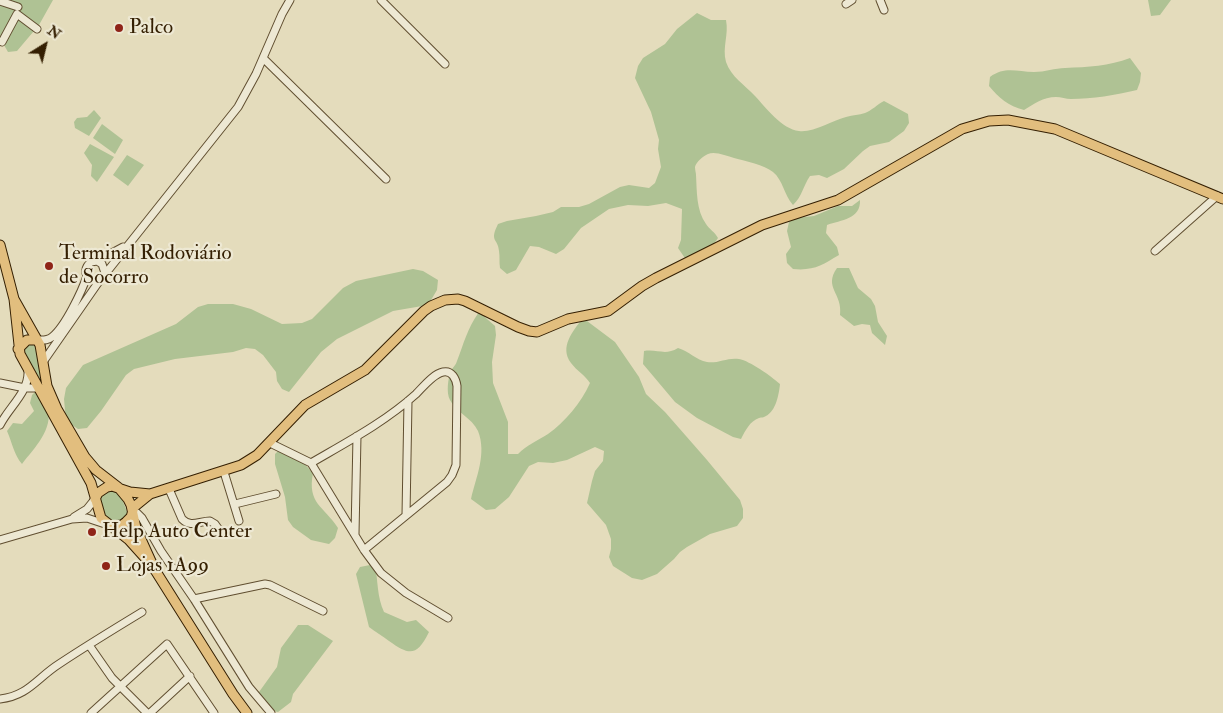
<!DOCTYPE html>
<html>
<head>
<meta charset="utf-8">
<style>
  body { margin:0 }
  #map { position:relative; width:1223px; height:713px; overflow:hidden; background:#e4dcbc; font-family:"IM FELL Double Pica",serif }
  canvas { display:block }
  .north { position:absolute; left:20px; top:20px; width:50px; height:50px; -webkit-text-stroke:4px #ede8d3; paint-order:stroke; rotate:36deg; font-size:14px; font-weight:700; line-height:20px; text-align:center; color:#341f02 }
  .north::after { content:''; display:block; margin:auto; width:18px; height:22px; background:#341f02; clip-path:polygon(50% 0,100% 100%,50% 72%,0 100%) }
</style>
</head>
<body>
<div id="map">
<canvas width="1223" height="713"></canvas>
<div class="north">N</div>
</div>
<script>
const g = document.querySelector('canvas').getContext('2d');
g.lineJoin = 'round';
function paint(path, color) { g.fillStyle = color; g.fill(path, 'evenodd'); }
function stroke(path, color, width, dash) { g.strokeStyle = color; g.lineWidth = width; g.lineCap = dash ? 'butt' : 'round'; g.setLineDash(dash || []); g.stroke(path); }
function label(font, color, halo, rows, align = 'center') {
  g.font = font + ' "IM FELL Double Pica",serif'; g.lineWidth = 4.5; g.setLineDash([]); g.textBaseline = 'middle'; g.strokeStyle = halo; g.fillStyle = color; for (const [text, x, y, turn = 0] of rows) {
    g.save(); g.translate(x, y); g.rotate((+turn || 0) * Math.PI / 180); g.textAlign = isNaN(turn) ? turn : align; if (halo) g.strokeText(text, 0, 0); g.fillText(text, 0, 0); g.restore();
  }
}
const green = new Path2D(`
  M0 0H53L39 25 17 51 8 52 0 38Z
  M1148 0H1171L1160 15 1151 16Z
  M697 13 711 20H726C729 35 722 47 726 62 731 77 745 85 755 96 766 108 782 129 799 131 813 133 833 120 846 117 853 115 859 115 865 113 871 111 878 104 884 101L908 114 909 123 904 131 889 142 870 146 863 151 844 169 827 178 819 175 810 176C803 186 802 197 793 205 784 195 783 180 773 172 764 165 746 161 734 158 727 156 715 151 708 154 703 156 696 162 695 167 695 170 696 173 696 175 697 191 696 210 706 224 709 229 715 232 718 238L706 255 689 264 678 248 681 240 682 209 666 203 648 206 628 205 609 209 581 228 564 249 556 254 539 247 530 246 516 270 507 274 500 268C499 262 500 257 499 251 498 238 489 242 498 224L507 221 536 216 553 212 561 207H579L589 204 620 187 629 185 649 188 655 183 661 167 658 149 659 140 651 112 635 78 638 66 643 58 665 44 677 29Z
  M1130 58 1141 73 1140 82 1137 90C1116 95 1092 99 1071 99 1066 99 1061 97 1056 97 1043 97 1034 104 1024 110 1008 106 999 98 989 86L990 77C1005 66 1017 72 1034 72 1045 72 1055 68 1065 68 1088 67 1109 66 1130 58Z
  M94 110 101 118 89 136 75 128 74 122 77 118 87 117Z
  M102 124 123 140 115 154 93 138Z
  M90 144 114 157 97 182 91 176 92 165 84 153Z
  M127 155 144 165 128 186 113 175Z
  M860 200C861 219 841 220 827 225L826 233 837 247 839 255C822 265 814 271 793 269L787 263 786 254 791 247 787 231 789 222 796 218 814 216 838 206H852Z
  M837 268H849L858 288 871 299 875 306 878 322 887 336 885 345 872 333 870 325 862 324 854 326 840 315C843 293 823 288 837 268Z
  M413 269 423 271 438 280 437 290 428 305 393 311 337 339 321 352 289 392 282 389 277 381 276 372 263 355 255 349 246 348 233 352 175 359 134 369 126 375 101 411 87 428 78 429 66 421 64 399 66 388 83 365 176 324 198 307 208 304H233L251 309 282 324 302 323 312 319 343 288 356 281Z
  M479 312 495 326 496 335 492 362 493 383 508 422V454H518C527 445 537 441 548 434 565 422 581 403 590 383 585 375 577 371 571 363 559 347 573 331 583 318L615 342 639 377 646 394 665 412 707 460 740 500 743 509V518L737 526 710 534 687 547 680 552 674 559 657 574 642 580 632 578 613 566 609 557 611 549V539L606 525 587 503 592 481 595 471 603 461 604 451 595 447 567 460 553 463 538 462 529 466 509 497 495 509 486 510 471 499C476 477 487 454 478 431 472 418 456 412 450 400 446 393 448 378 451 371 453 367 456 365 457 361 464 343 467 329 479 312Z
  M32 343 37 349 44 388 24 354 23 348 26 345Z
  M678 348C689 351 696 360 707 362 717 364 728 357 739 359 750 361 771 376 780 384 779 394 776 411 766 416 763 418 762 417 759 418 750 421 745 431 741 439L733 437 697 418 675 402 643 364 644 351C658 349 665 356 678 348Z
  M37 390C41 395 47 401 48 407 53 430 35 447 22 464 14 455 12 442 7 431L13 423 22 424 34 411 30 403 32 395Z
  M281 448 297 456 313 473C307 504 324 506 338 528L335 538 329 544 311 540 293 527 288 520 285 497 275 464V454Z
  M113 489 122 499 128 514 121 521 112 523C98 514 92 493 113 489Z
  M375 564C378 581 377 597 384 612L407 622 416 620 429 632C417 656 410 656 389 641 383 636 375 632 369 627L356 574 360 567Z
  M298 625H308L333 641 293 694 291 702 278 712 269 710 256 700 259 692 277 667 281 648Z`);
const minor = new Path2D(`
  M381 0 445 64
  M880 0 884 10
  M0 1 18 7
  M846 4 852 0
  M2 42 17 14 37 29
  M263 58 386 179
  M1155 251 1217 196
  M97 261 123 247
  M105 273 102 264 97 261 91 262C85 267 84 273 89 279L96 281 102 278 238 107 256 74 282 14 290 0
  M37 340C43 340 47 341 52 337 65 327 82 291 87 276
  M43 362 100 280
  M0 383 25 388H40
  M0 425C9 407 29 392 28 371
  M270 443 311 463C347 442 385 422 416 394 423 387 433 374 443 372 452 370 456 379 457 386L456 465 452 475 447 482 364 550
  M311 463 364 550 381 573 406 593 448 618
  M224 472 239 521
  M169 489 182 519C191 528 199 521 210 521L215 524 220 531
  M235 504 276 494
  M132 512 137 513 142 518 161 551 194 599 249 687 271 713
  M406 515 408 401
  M74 517 87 509 95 499
  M355 534 357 436
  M0 540 72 519 87 518 105 524
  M194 599 265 584 270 585 323 611
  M89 645 112 678 147 713
  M0 699C28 696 37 678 59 664 86 646 114 629 142 612
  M91 713 167 644 214 713
  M150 713 190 676`);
const major = new Path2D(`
  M0 245 14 299 20 354 91 483 101 518 129 540 147 560
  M14 299 40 345 47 386 57 409 85 457 96 470 118 487 128 499 131 505 136 528 155 570 233 694 247 713
  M18 349 27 340H37
  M95 499 98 493 107 487 112 486 130 492 150 494 241 465 257 455 305 405 365 370 424 311 431 306 445 300 458 299 465 301 518 327 529 331 537 332 568 319 608 311 642 286 656 278 762 225 838 200 962 129 989 121 1008 120 1055 129 1223 199
  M110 526 122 525 126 522 131 517 134 507 150 494`);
const markers = [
  [119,28,5,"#8f2418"],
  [49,266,5,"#8f2418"],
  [92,532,5,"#8f2418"],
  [106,566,5,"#8f2418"]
];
const poiNames = [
  ["Palco",129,28],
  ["Terminal Rodoviário",59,254],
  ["de Socorro",59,278],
  ["Help Auto Center",102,532],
  ["Lojas 1A99",116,566]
];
paint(green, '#afc294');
stroke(minor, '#604e30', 9);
stroke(major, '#341f02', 11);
stroke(minor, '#ede8d3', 7);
stroke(major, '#e2be7e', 9);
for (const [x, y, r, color] of markers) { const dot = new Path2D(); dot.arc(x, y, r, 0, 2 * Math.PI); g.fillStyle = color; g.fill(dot); stroke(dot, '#ede8d3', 2); }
label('21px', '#341f02', '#ede8d3', poiNames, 'left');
</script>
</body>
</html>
